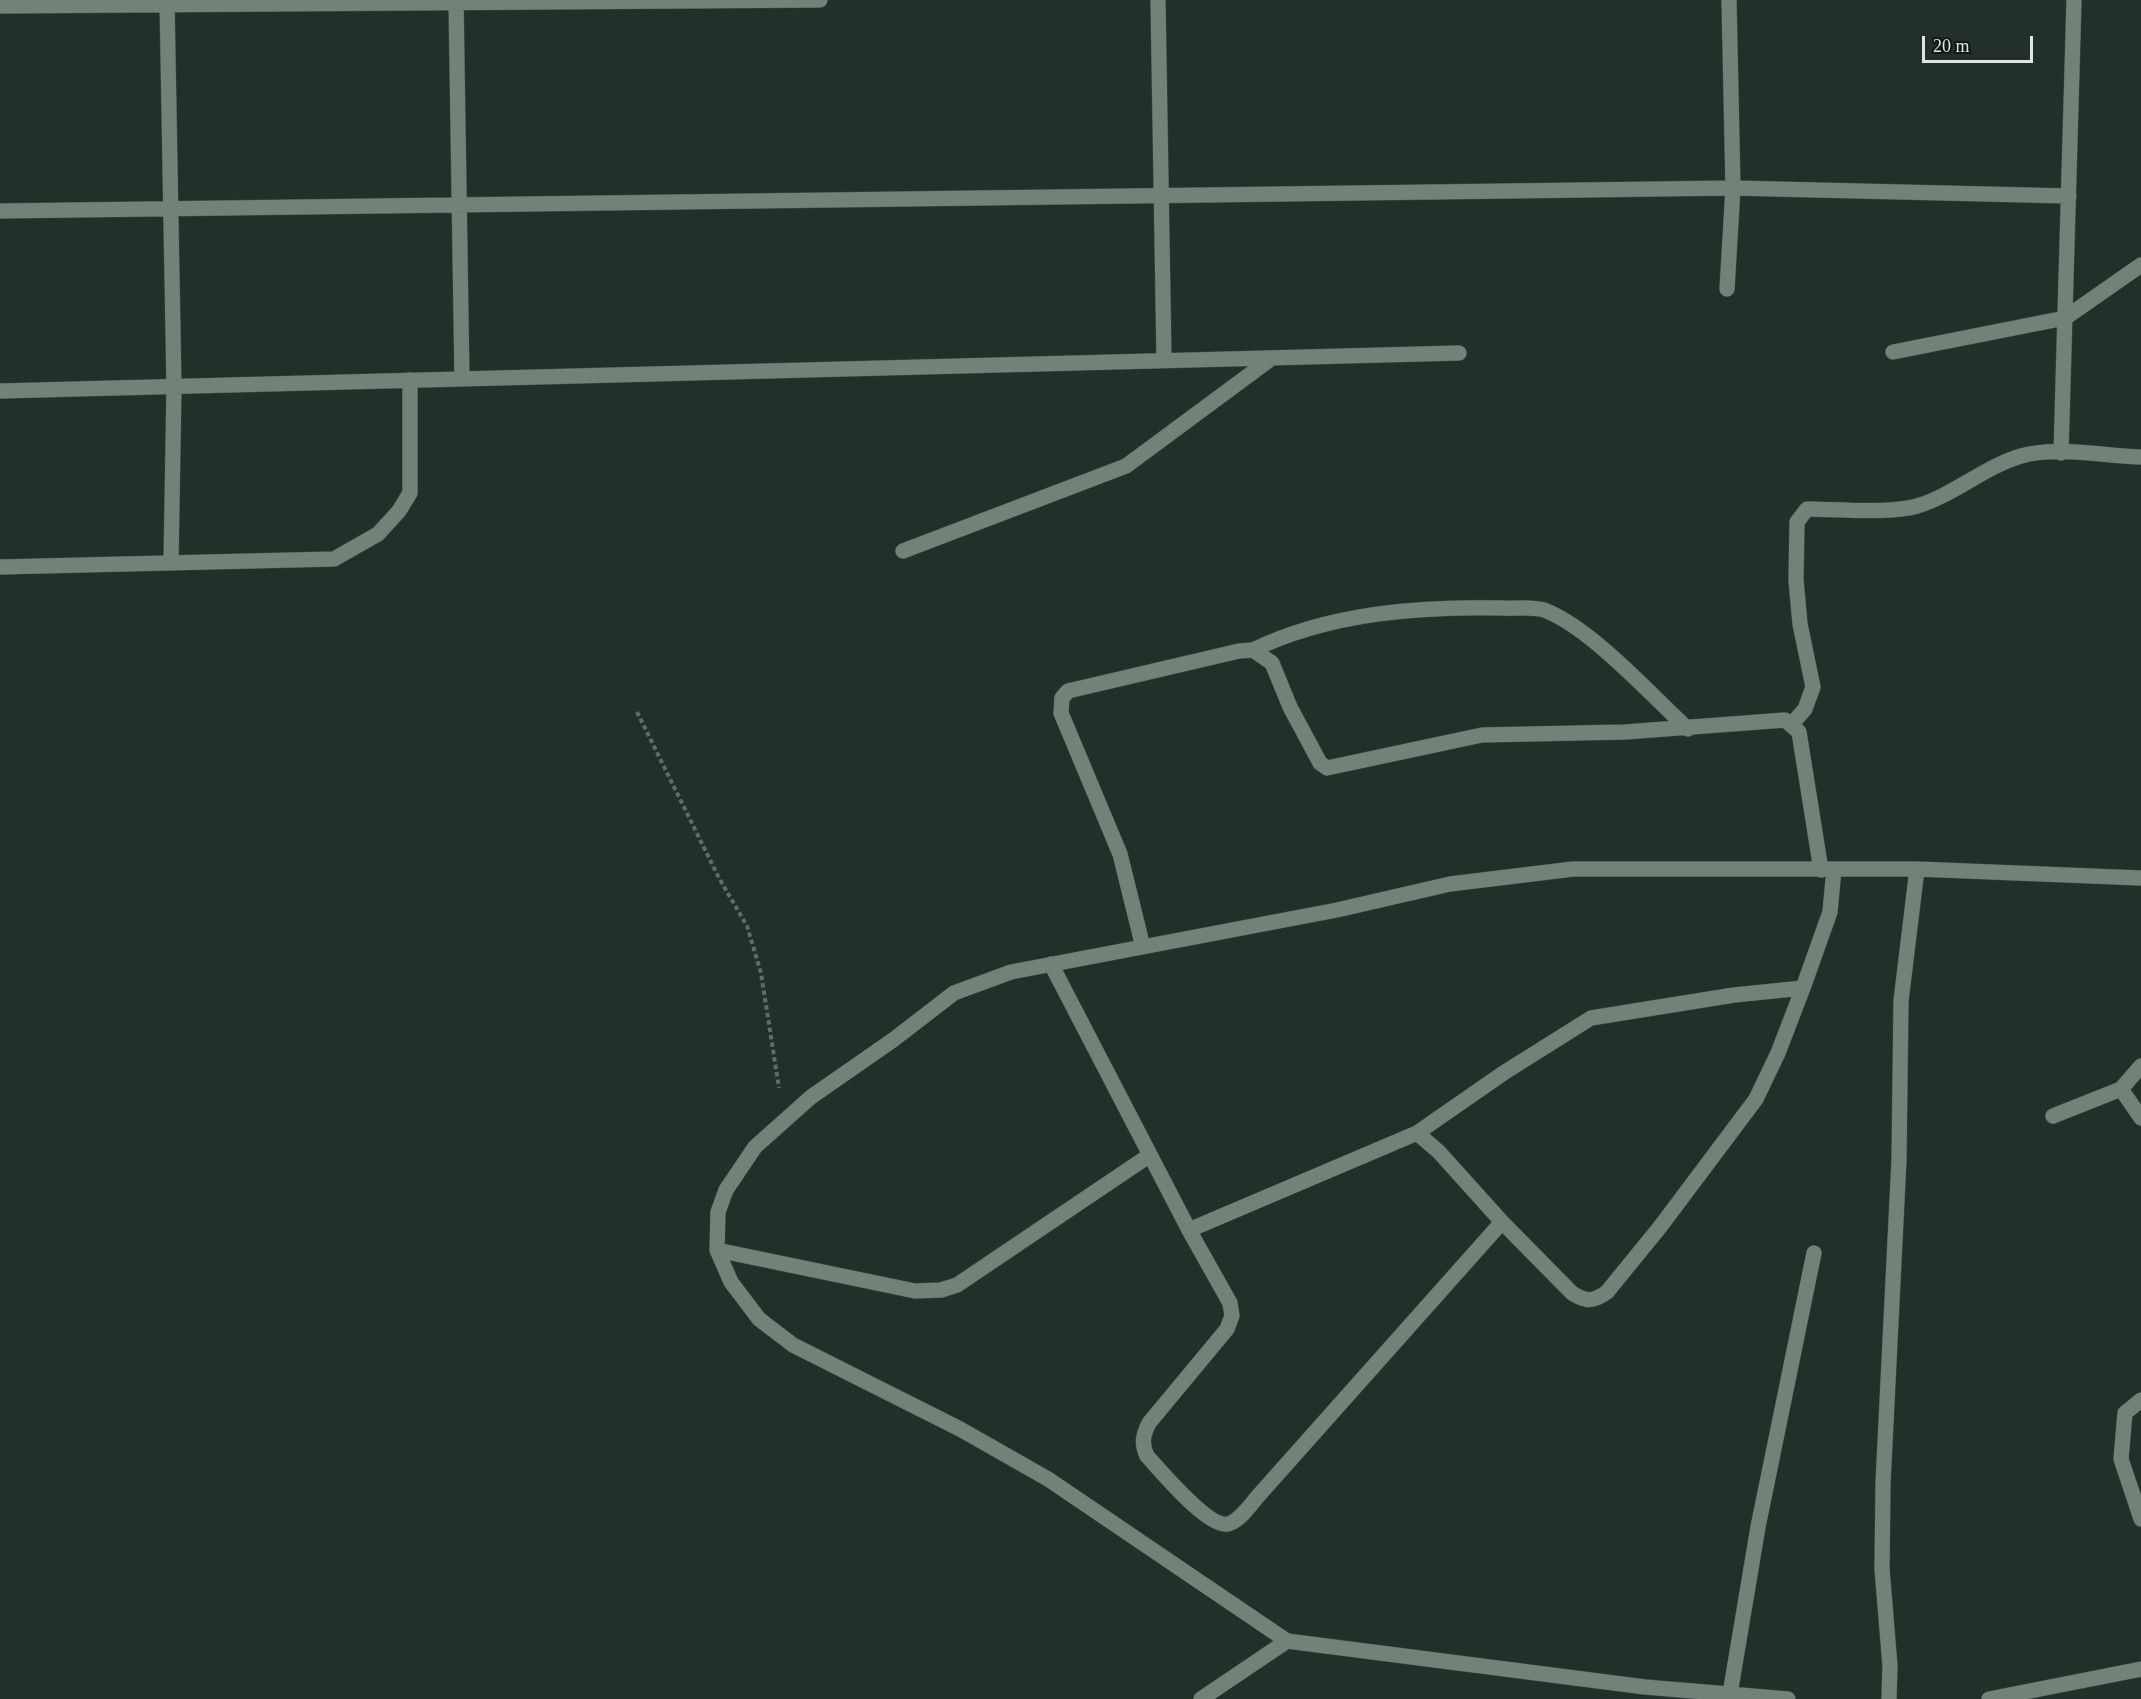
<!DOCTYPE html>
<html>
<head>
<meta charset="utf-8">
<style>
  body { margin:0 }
  #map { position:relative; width:2141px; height:1699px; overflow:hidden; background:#223029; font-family:Georgia,serif }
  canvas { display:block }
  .scale { position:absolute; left:1922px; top:36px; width:111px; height:27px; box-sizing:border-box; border:3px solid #dee6e1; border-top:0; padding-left:8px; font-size:18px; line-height:21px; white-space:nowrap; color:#dee6e1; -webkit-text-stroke:4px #111713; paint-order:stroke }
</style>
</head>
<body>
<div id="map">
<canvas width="2141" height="1699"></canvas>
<div class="scale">20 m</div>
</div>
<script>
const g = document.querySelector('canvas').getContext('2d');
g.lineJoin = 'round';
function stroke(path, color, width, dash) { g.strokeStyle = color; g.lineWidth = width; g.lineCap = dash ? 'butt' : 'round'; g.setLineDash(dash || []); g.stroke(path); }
const path = new Path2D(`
  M637 712 719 878 747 926 761 973 779 1088`);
const street = new Path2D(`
  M167 0 174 387 171 563
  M456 0 462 379
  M1158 0 1164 360
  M0 6 820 0
  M0 211 1733 188 2069 196
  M1727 289 1733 188 1729 0
  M1893 352 2065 318 2141 265
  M0 391 1459 353
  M2061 453 2074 0
  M903 551 1126 466 1272 358
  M0 567 334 559 378 534 399 511 410 493V380
  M1253 650C1329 613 1420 606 1503 608 1516 609 1533 606 1544 610 1590 627 1650 694 1688 729
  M1792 724 1805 709 1813 687 1800 624 1796 580 1797 522 1807 509C1837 509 1890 514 1917 506 1954 495 1984 467 2021 456 2057 446 2104 456 2141 457
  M1143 947 1120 854 1061 713 1062 698 1068 691 1239 651 1253 650 1272 663 1290 707 1320 763 1327 768 1482 735 1625 732 1785 720 1799 732 1821 870
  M1051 964 1189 1230 1417 1133 1505 1072 1591 1018 1734 995 1803 988 1830 912 1834 869
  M2121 1089 2141 1118
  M2053 1116 2121 1089 2141 1066
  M1417 1133 1439 1152 1502 1222 1572 1293C1586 1302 1593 1302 1607 1292L1660 1227 1756 1099 1778 1053 1803 988
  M1189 1230 1230 1303 1232 1316 1227 1329 1149 1423C1143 1435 1141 1443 1147 1456 1161 1471 1208 1528 1228 1524 1240 1521 1251 1504 1259 1495L1502 1222
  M717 1250 915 1291 941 1290 957 1285 1150 1155
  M2141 1400 2125 1413 2121 1459 2141 1519
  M1287 1641 1048 1479 960 1429 793 1345 759 1319 731 1282 717 1250 718 1212 726 1190 755 1147 811 1097 893 1040 954 993 1011 972 1337 910 1450 884 1573 869H1917L2141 878
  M1730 1694 1758 1527 1814 1253
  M1201 1699 1287 1641 1645 1687 1788 1699
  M1889 1699 1890 1666 1882 1569 1883 1483 1899 1160 1901 1001 1917 869
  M1989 1699 2141 1669`);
stroke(street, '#424e48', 16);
stroke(path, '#606c66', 4, [4.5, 3]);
stroke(street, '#728279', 15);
</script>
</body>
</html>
